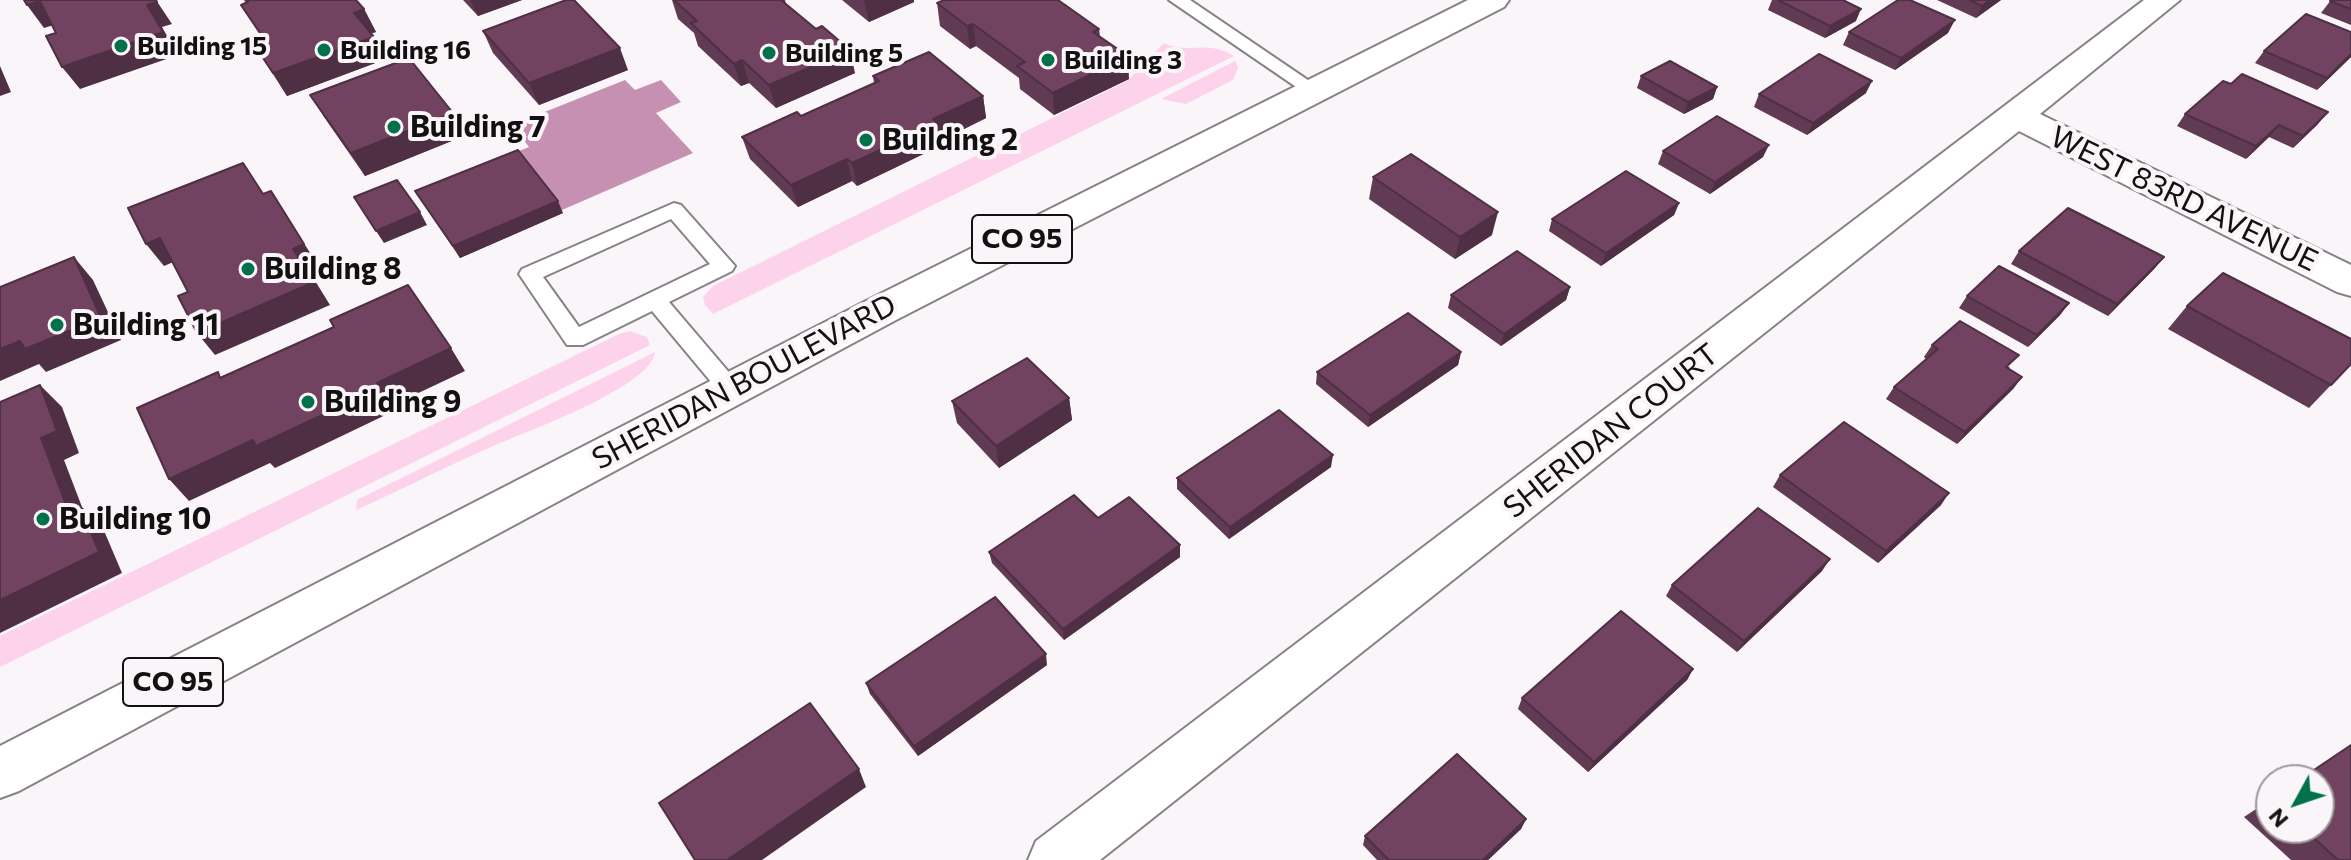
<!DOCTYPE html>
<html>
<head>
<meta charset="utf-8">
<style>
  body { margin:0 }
  #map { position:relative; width:2351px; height:860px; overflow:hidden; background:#faf5f8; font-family:Commissioner,sans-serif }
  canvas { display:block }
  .north { position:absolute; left:2255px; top:764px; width:80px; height:80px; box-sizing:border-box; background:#faf5f8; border:2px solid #9d999c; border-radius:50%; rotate:230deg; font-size:22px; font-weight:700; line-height:32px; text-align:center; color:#121011 }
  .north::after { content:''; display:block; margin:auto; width:28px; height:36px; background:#00714b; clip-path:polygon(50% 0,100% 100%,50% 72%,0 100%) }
</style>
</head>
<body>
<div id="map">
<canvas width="2351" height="860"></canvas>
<div class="north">N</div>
</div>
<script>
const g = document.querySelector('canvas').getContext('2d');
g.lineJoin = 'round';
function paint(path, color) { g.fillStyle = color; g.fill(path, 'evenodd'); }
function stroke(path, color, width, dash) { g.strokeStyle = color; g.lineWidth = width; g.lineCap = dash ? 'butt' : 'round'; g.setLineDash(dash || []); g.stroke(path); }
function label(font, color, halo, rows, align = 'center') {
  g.font = font + ' Commissioner,sans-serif'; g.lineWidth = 8; g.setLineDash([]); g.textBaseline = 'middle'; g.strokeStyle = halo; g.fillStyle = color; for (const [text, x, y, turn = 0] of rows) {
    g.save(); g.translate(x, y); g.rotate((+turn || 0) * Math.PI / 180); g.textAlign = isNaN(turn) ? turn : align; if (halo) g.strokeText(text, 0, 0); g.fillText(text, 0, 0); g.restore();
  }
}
const green = new Path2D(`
  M1164 43C1189 55 1206 39 1234 56L713 314 705 305 703 297 713 286 1127 81Z
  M1235 61 1238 67 1233 80 1186 104 1161 99Z
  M630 331 647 337 650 345 0 667V636L619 334Z
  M655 352C652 384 540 427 512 438 460 459 408 487 356 510L357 500Z`);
const water = new Path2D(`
  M625 80 635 90 661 80 681 102 656 113 693 153 562 210 499 159 529 147 512 125Z`);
const service = new Path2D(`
  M1169 0H1190L1324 91 1322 95H1308Z
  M674 203 681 205 735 266 732 271 669 302 738 383 742 389 738 395 730 398 722 395 652 311 583 345H567L519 274 522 269ZM671 219 710 264 579 327 543 277Z`);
const minor = new Path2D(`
  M2144 0H2180L2040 114 2351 265V296L2337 292 2019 131 1100 860H1028L1036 841Z`);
const primary = new Path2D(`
  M1468 0H1509L1504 7 896 320 19 791 0 798V746L868 300Z`);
const wall = new Path2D(`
  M244 0H356L364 9 376 32 371 33 386 59 287 96 255 46 265 42 241 5 246 3Z
  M463 0H522L478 16Z
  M672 0H785L786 4 855 73 776 108 749 83 741 86 698 46 694 33 678 19Z
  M842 0H914V2L869 22Z
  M1772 0H1843L1856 21 1825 38 1768 10Z
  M1937 0H2001L1976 18Z
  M2331 0H2351V25L2321 13Z
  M937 3 1099 29 1100 36 1129 79 1054 115 1020 89 1019 78 976 46 970 49 940 26Z
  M483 31 628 70 539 105 493 53Z
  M1849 32 1948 33 1895 70 1843 45Z
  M2264 51 2351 57 2317 90 2255 63Z
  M873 76 983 96 986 118 940 141V146L857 186 852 181 798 207 750 159 742 137 801 116 874 83Z
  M1641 76 1717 87 1713 99 1684 114 1637 88Z
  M1866 93 1807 135 1754 107 1759 94Z
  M310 95 453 113 464 136 365 176 324 117Z
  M2185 114 2318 124 2293 148 2269 137 2246 159 2177 126Z
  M1663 151 1763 157 1710 194 1658 164Z
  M1373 177 1492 235 1455 259 1369 199Z
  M415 191 563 213 460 258Z
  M1679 203 1674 215 1601 266 1549 231 1552 219Z
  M2019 251 2164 257 2154 269 2108 316 2011 264Z
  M1570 287 1566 300 1501 346 1448 308 1451 295Z
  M1967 296 2069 303 2060 315 2028 347 1959 308Z
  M2187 306 2331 385 2309 408 2168 329Z
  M1932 345 2010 367 2008 369 2022 377 2013 389 1957 444 1886 399 1894 387 1926 359 1924 357Z
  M1461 352 1458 365 1368 427 1316 384 1317 372Z
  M1069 398 1072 420 999 468 957 423 952 401Z
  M1331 467 1229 539 1177 489V478Z
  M1780 475 1941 505 1878 563 1773 487Z
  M1098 518 1180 545V557L1064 640 992 563 989 552Z
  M1822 571 1737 652 1666 596 1672 585Z
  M1047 665 918 756 870 694 866 683Z
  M1693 669 1687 680 1588 772 1518 709 1522 698Z
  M2271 799V828H2319L2351 860H2291L2244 817Z
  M1526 819 1521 829 1488 860H1377L1363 845 1365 836Z`);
const shadedWall = new Path2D(`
  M156 0 172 24 162 27 178 55 80 89 62 67 147 5Z
  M470 0H522L478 16Z
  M864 0H914V2L869 22Z
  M1990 0H2001L1976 18 1982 6Z
  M40 1 57 24 44 28 27 5Z
  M364 9 376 32 366 35 354 13Z
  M1861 9 1856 21 1825 38 1830 26Z
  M1955 20 1948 33 1895 70 1901 58Z
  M973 24 976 46 970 49 967 26Z
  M374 37 386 59 287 96 273 73Z
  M620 48 628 70 539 105 529 83Z
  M850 50 855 73 776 108 769 85Z
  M2351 54V57L2317 90 2327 78Z
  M1128 56 1129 79 1054 115 1053 93Z
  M742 60 749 83 741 86 734 64Z
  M0 66 11 92 0 96Z
  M1872 81 1866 93 1807 135 1813 123Z
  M1717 87 1713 99 1684 114 1688 102Z
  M983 96 986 118 940 141V146L857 186 852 163 933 119Z
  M2328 112 2318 124 2293 148 2303 136Z
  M453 113 464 136 365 176 351 153Z
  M2279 125 2269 137 2246 159 2256 146Z
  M1769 145 1763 157 1710 194 1715 182Z
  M847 159 852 181 798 207 791 185Z
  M271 191 319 267 309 271 330 305 215 355 197 333 293 249Z
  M558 201 563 213 460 258 453 246Z
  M1679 203 1674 215 1601 266 1606 253Z
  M420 212 427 225 384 243 376 231Z
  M1498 212 1492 235 1455 259 1460 237Z
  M160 238 178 260 164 266 146 244Z
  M74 257 93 280 121 340 46 372 39 364 0 381V349Z
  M2164 257 2154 269 2108 316 2117 304Z
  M1570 287 1566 300 1501 346 1504 334Z
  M2069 303 2060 315 2028 347 2037 335Z
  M451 348 465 371 393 405 396 410 275 468 270 463 189 501 169 479Z
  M1461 352 1458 365 1368 427 1370 415Z
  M2022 377 2013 389 1957 444 1965 432Z
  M40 385 62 407 79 453 64 460 82 507 102 526 122 573 0 633V600L41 438Z
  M1069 398 1072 420 999 468 996 446Z
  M1333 455 1331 467 1229 539 1230 527Z
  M1949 493 1941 505 1878 563 1886 551Z
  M1180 545V557L1064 640 1063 629Z
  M1830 559 1822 571 1737 652 1744 641Z
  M1046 654 1047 665 918 756 914 746Z
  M1693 669 1687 680 1588 772 1594 762Z
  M859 769 866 787 762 860H727Z
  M1526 819 1521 829 1488 860H1483Z`);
const building = new Path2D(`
  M24 0H156L157 2 147 5 163 32 62 67 46 36 56 33 40 1 27 5Z
  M247 0H356L364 9 354 13 374 37 273 73 255 46 266 42 241 5 248 2Z
  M566 0H574L620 48 529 83 483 31Z
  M674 0H781L816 29 822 26 850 50 769 85 742 60 734 64 691 23 697 21Z
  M944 0H1058L1099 29 1093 32 1128 56 1053 93 1017 66 1025 62 973 24 967 26 937 3Z
  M1778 0H1843L1861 9 1830 26Z
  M1898 0H1910L1955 20 1901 58 1849 32Z
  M1970 0H1990L1982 6Z
  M2331 0H2351V9L2330 1Z
  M2306 14 2351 32V54L2327 78 2264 51Z
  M929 52 983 96 933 119 937 123 852 163 847 159 791 185 742 137 797 112 801 116 879 81 873 76Z
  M1819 54 1872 81 1813 123 1759 94Z
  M409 58 453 113 351 153 310 95Z
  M1670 61 1717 87 1688 102 1641 76Z
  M2242 74 2328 112 2303 136 2279 125 2256 146 2185 114 2223 81 2231 84Z
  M1717 116 1769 145 1715 182 1663 151Z
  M518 150 558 201 453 246 415 191Z
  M1411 154 1498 212 1460 237 1373 177Z
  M243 163 263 194 271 191 304 244 293 249 314 282 197 333 178 296 188 292 160 238 146 244 128 208Z
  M1626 171 1679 203 1606 253 1552 219Z
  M397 180 420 212 376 231 354 197Z
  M2068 208 2164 257 2117 304 2019 251Z
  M1517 251 1570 287 1504 334 1451 295Z
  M74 257 101 318 25 349 20 341 0 349V287Z
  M1999 266 2069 303 2037 335 1967 296Z
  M2223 273 2351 339V364L2331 385 2187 306Z
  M408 285 451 348 377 383 380 388 256 446 253 440 169 479 137 408 218 372 220 378 334 327 330 320Z
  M1408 313 1461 352 1370 415 1317 372Z
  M1960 321 2019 355 2006 367 2022 377 1965 432 1894 387 1938 349 1932 345Z
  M1027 358 1069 398 996 446 952 401Z
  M40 385 57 431 41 438 68 510 79 504 99 552 0 600V402Z
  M1279 410 1333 455 1230 527 1177 478Z
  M1844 422 1949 493 1886 551 1780 475Z
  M1074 495 1098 518 1129 497 1180 545 1063 629 989 552Z
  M1758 508 1830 559 1744 641 1672 585Z
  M995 597 1046 654 914 746 866 683Z
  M1621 611 1693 669 1594 762 1522 698Z
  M810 703 859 769 727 860H695L659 803Z
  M2351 745V860H2338L2303 828H2319V780H2299Z
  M1457 754 1526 819 1483 860H1389L1365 836Z`);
const markers = [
  [121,46,8,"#00714b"],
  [324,50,8,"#00714b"],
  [769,53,8,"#00714b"],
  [1048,60,8,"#00714b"],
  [394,127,8,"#00714b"],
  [866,140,8,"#00714b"],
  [248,269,8,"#00714b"],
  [57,325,8,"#00714b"],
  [308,402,8,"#00714b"],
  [43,519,8,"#00714b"]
];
const farPoinames = [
  ["Building 15",137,46],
  ["Building 16",340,50],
  ["Building 5",785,53],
  ["Building 3",1064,60]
];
const shields = [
  [1022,239,100],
  [173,682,100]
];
const shieldNames = [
  ["CO 95",1022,239],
  ["CO 95",173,682]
];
const poiNames = [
  ["Building 7",410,127],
  ["Building 2",882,140],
  ["Building 8",264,269],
  ["Building 11",73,325],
  ["Building 9",324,402],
  ["Building 10",59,519]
];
const streetNames = [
  ["WEST 83RD AVENUE",2184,199,26],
  ["SHERIDAN BOULEVARD",744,382,-28],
  ["SHERIDAN COURT",1611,431,-38]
];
paint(green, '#fdd3ec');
paint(water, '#c590b1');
stroke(service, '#878285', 4);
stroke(minor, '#878285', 4);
stroke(primary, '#878285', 4);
paint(service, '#fff');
paint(minor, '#fff');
paint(primary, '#fff');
paint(wall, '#613a53');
paint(shadedWall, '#4f2f44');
paint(building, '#714361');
stroke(building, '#4f2f44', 2);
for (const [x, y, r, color] of markers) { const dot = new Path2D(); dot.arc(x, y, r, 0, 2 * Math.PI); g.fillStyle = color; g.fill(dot); stroke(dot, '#faf5f8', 3); }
label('bold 26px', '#121011', '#faf5f8', farPoinames, 'left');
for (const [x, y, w] of shields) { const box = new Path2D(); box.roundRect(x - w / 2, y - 24, w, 48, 6); g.fillStyle = '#faf5f8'; g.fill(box); stroke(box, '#121011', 2); }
label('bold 28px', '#121011', null, shieldNames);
label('bold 30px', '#121011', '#faf5f8', poiNames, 'left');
label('30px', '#121011', '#faf5f8', streetNames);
</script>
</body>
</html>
